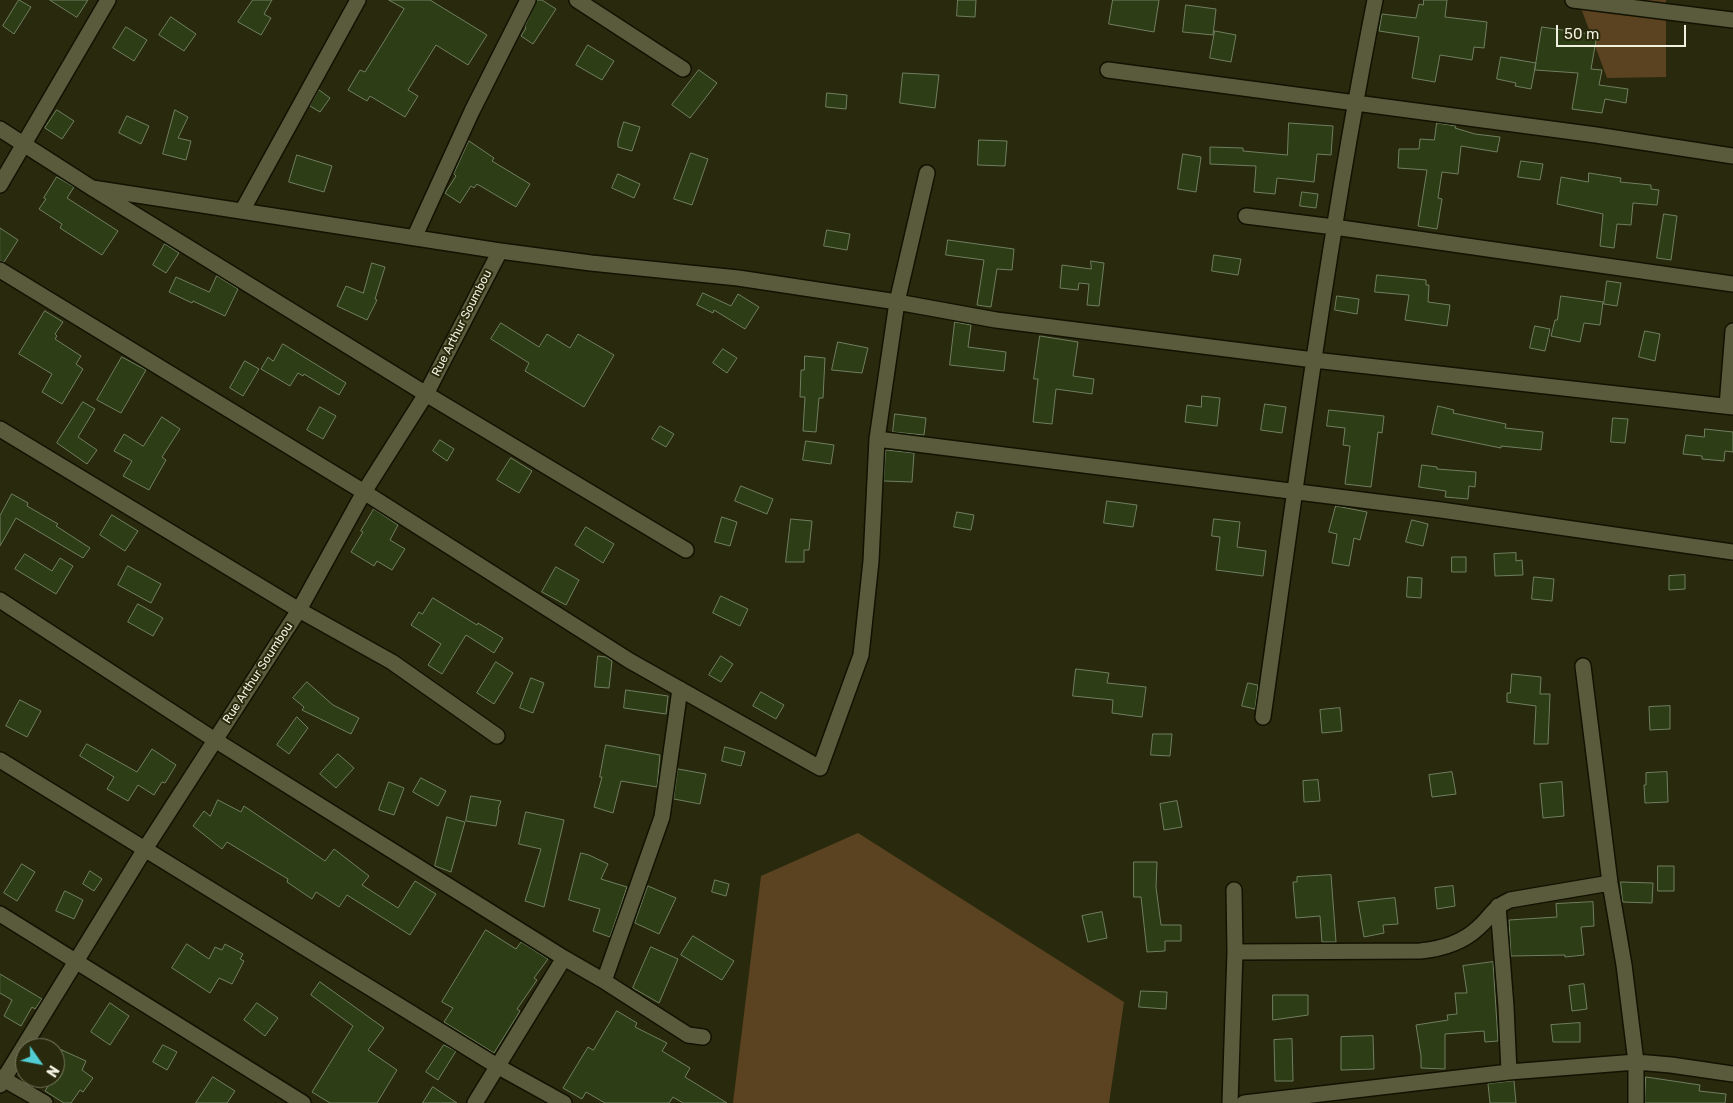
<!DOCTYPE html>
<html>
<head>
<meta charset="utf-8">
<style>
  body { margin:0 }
  #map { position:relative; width:1733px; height:1103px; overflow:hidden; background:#292a0d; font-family:Rubik,sans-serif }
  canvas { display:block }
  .north { position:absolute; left:15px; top:1038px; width:50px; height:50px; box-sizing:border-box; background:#292a0d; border:1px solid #797a61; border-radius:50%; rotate:123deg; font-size:14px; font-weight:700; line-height:20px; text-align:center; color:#f0f1df }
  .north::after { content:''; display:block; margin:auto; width:18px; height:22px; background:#51ccd2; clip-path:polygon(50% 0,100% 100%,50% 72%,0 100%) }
  .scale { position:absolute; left:1556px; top:25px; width:130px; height:22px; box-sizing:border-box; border:2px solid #f0f1df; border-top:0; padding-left:6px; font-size:15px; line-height:18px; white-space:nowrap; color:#f0f1df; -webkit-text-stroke:4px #292a0d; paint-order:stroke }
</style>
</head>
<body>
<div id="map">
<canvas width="1733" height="1103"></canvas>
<div class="north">N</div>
<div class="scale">50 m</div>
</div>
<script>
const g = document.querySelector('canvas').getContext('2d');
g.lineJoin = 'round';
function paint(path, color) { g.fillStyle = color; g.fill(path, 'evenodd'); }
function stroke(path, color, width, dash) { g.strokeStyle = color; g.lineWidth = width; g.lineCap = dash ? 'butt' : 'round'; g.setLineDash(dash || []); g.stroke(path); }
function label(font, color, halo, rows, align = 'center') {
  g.font = font + ' Rubik,sans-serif'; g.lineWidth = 4; g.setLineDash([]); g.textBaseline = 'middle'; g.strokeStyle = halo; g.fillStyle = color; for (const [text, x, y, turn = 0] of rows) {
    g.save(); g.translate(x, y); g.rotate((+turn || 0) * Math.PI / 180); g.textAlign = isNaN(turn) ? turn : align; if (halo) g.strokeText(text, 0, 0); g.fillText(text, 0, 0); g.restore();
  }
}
const green = new Path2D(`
  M1578 0H1666V77L1607 78Z
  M858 833 1124 1002 1109 1103H733L761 876Z`);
const building = new Path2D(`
  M19 0 31 7 14 34 3 26Z
  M50 0H88L77 17Z
  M253 0H272L264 14 271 18 261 35 238 22Z
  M389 0H430L487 35 468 65 436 45 408 90 418 96 405 117 370 96 367 101 348 90 360 70 365 72 404 9Z
  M537 0H542L556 9 533 44 521 36 526 28 525 27Z
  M958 0H976L975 17 957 16Z
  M1113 0H1159L1154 32 1109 24Z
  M1424 0H1447L1445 17 1487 22 1484 48 1474 47 1472 60 1440 55 1435 82 1412 78 1419 37 1379 31 1382 14 1416 18 1419 4 1423 5Z
  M1186 5 1216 9 1213 35 1183 32Z
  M171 17 196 34 184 51 159 35Z
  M126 27 147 40 134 61 113 48Z
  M1542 27 1597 35 1591 69 1602 70 1599 85 1628 89 1626 103 1605 99 1602 113 1572 109 1578 73 1535 70Z
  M1215 31 1236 35 1231 62 1210 58Z
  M588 45 614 61 602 80 576 65Z
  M1501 57 1536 63 1531 89 1515 86 1516 83 1497 79Z
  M699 70 717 83 690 118 672 105Z
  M903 73 939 75 935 108 900 103Z
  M319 90 330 98 320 112 310 106Z
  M827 93 847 95 846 109 826 107Z
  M57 110 74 121 62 139 45 128Z
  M175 110 188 117 178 138 191 141 186 160 163 154Z
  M127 116 149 126 141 144 119 133Z
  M624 122 640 127 632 151 618 147V141Z
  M1289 123 1333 126 1331 155 1317 154 1314 182 1277 178 1275 194 1254 192 1256 166 1210 164V147L1243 148V151L1287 155Z
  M1437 123 1456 126 1455 128 1475 134 1500 137 1497 152 1461 146 1458 174 1442 172 1438 198 1442 199 1437 229 1418 226 1427 170 1398 168 1399 149H1419L1420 139 1434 140Z
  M979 140 1007 141 1005 166 978 165Z
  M469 141 494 158 492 161 530 184 516 207 477 184 474 188 471 186 460 203 445 193 456 176 454 174Z
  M691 153 708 159 692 205 674 199Z
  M1183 154 1201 157 1196 192 1178 189Z
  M297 155 332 166 324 192 289 182Z
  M1521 161 1543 164 1540 180 1518 177Z
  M1589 173 1621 178 1620 182 1651 185V189L1659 190 1657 205 1633 203 1631 225 1617 224 1614 248 1600 246 1603 214 1557 204 1561 177 1588 182Z
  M618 174 640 184 634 198 612 188Z
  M57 177 74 187 67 198 118 231 102 255 60 228 62 224 39 209 46 199 44 198Z
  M1302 192 1318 194 1316 208 1300 206Z
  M1664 214 1677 216 1671 260 1657 258Z
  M0 228 18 240 4 262 0 261Z
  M827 230 850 234 847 250 824 246Z
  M948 240 1014 249 1012 270 997 269 991 307 977 305 984 260 946 255Z
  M165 244 179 253 166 273 153 265Z
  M1214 255 1241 259 1238 275 1212 271Z
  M1091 261 1104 263 1099 306 1087 305 1089 284 1079 283 1078 290 1060 288 1062 265 1091 269Z
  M372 263 385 267 375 299 377 300 367 320 337 306 346 286 363 293Z
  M1377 275 1426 280V285H1429L1428 302 1450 305 1447 326 1405 320 1409 295 1375 292Z
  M217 276 238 289 225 316 193 301 192 303 169 292 176 277 209 292Z
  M1607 281 1621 283 1617 306 1604 304Z
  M703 293 731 306 738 294 759 307 745 329 714 310 713 313 697 305Z
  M1337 296 1359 299 1357 314 1335 310Z
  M1561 296 1603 302 1600 325 1584 323 1580 342 1551 336 1555 320H1557Z
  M45 311 63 322 55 334 57 336 55 339 81 356 76 364 83 369 62 404 42 392 52 374 19 354Z
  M955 322 971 325 968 347 1006 352 1004 371 950 365Z
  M501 323 539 347 547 334 570 348 578 334 614 355 584 407 525 371 529 363 491 339Z
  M1535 326 1550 329 1545 351 1530 348Z
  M1645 331 1660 334 1655 361 1639 357Z
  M1040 336 1078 342 1073 376 1094 379 1092 394 1056 389 1052 424 1033 422 1038 379H1034Z
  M838 342 868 348 862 373 832 370Z
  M283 344 346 383 339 395 304 374 303 376 298 373 290 386 261 369 268 357 273 361Z
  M723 349 737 358 727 373 713 363Z
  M805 356 825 358 823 398H819L816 432 803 431 805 397H800L801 370H804Z
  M122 357 146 370 121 413 97 400Z
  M245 361 259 369 243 396 230 388Z
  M1202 396 1220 398 1217 426 1185 422 1187 405 1201 407Z
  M83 402 95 409 78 437 97 450 87 464 57 443Z
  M1265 404 1286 407 1282 433 1261 430Z
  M1438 406 1454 410 1453 413 1506 424 1505 428 1543 432 1541 450 1501 446V448L1432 434Z
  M320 407 336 416 323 439 307 430Z
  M1329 410 1384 416 1382 433 1378 432 1371 487 1345 484 1350 446 1343 445 1345 428 1327 426Z
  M895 414 926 418 924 435 893 432Z
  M162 417 180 429 162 457 166 460 149 490 123 476 132 461 114 451 124 434 143 446Z
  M1613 418 1628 419 1625 443 1611 442Z
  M660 426 674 434 666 447 652 439Z
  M1705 429 1733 432V452L1725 451 1724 461 1702 459V456L1683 454 1686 435 1704 437Z
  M440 440 454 449 447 461 433 451Z
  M806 441 834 445 831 464 803 460Z
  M886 450 914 453 912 482 884 481Z
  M511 458 532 471 519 493 497 480Z
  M1422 465 1437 467V469L1476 472 1475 487 1469 486 1468 499 1445 497 1446 491 1419 487Z
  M741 486 773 499 767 514 735 501Z
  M12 494 28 503 27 506 58 524 56 526 90 548 83 558 16 518 0 546V516Z
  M1107 501 1137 505 1133 527 1104 523Z
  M1336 506 1367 512 1360 540 1354 538 1349 566 1332 563 1337 534 1329 532Z
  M374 509 398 525 390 540 405 549 392 570 377 561 374 566 351 552 363 532 361 531Z
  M957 512 974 515 971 530 954 527Z
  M112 515 138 531 125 551 100 535Z
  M722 517 737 522 730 546 715 542Z
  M791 519 812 521 809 550H804V562H786Z
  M1214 519 1240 522 1237 547 1266 551 1263 576 1216 570 1220 537 1212 536Z
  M1412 520 1428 524 1423 546 1406 542Z
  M586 527 614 544 603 563 575 545Z
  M1516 553V561L1522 560 1523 575 1495 576 1494 554Z
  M25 554 52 571 60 558 73 566 56 594 15 569Z
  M1452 557H1466V572H1452Z
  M128 566 161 584 151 603 118 585Z
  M556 567 579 580 566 605 542 592Z
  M1685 575V589L1669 590V576Z
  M1408 577 1422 578 1421 598 1407 597Z
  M1534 577 1554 579 1552 601 1532 599Z
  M721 596 748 609 740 626 713 613Z
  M433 598 477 625 478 623 503 638 494 653 466 635 442 674 428 665 441 644 411 625 419 612 422 614Z
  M138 604 163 618 153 636 128 622Z
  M598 656 606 657 612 661 609 688 595 687Z
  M721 656 733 664 721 682 709 675Z
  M496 662 513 673 494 704 477 693Z
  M1076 669 1109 673 1107 683 1146 687 1142 717 1112 713 1113 700 1073 696Z
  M1512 674 1541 677 1540 694H1550L1548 744H1534L1536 706 1507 702V693H1510Z
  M531 678 544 683 533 713 520 708Z
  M307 682 333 705 359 718 351 734 302 710 304 707 293 698Z
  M1248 683 1258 685 1255 709 1242 706Z
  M626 690 668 696 666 714 624 708Z
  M761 692 784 705 776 719 753 706Z
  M20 700 41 711 27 737 6 726Z
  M1670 706V729L1650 730 1649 707Z
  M1340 708 1342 731 1322 733 1320 710Z
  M297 717 308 728 289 754 277 745Z
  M1153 734H1172L1170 756 1151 755Z
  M87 744 137 772 152 749 176 765 165 783 162 782 154 795 138 785 128 801 107 789 114 777 80 756Z
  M606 745 660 755 657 787 621 781 613 813 594 807 602 777H600Z
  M725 747 745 752 741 766 722 761Z
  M338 754 354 768 336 788 320 774Z
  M678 769 706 774 700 804 674 799Z
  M1452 772 1456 794 1432 797 1429 775Z
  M1667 772 1668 802 1645 803 1644 785H1646V773Z
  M421 778 446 791 438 806 413 792Z
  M1318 780 1320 801 1304 802 1303 781Z
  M389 782 404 788 394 815 379 810Z
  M1562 782 1564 816 1543 818 1540 784Z
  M471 796 501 801 498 809 499 810 496 826 466 821Z
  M218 800 241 812 244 806 325 861 334 849 369 876 362 885 398 908 415 881 436 894 410 935 347 895 339 907 316 892 312 899 287 882 288 879 227 842 222 849 193 826 204 811 210 816Z
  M1177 801 1182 827 1164 830 1160 804Z
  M526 812 564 820 544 907 525 901 541 849 519 844Z
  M447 817 465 822 451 872 435 866Z
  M581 853 589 855 608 864 601 879 627 887 610 937 593 931 600 909 569 900Z
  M1134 862H1157L1156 887 1161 925H1181V941H1165V951L1147 952 1141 897H1134Z
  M22 864 35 872 17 901 4 893Z
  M1658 866H1674V891H1658Z
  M90 871 102 879 94 891 83 884Z
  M1331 875 1336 942H1322L1320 916 1296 918 1293 882H1297V877Z
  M715 880 729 884 726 896 712 892Z
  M1621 882 1653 883 1652 903 1623 902Z
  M648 886 676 898 659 934 635 923Z
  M1453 886 1455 906 1437 909 1435 888Z
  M65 891 83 900 74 919 56 911Z
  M1395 898 1398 924 1383 925 1384 933 1364 937 1358 902Z
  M1593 902 1594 926 1581 927 1584 955 1565 957V955L1511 956 1509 920 1557 917 1556 904Z
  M1102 912 1107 938 1088 942 1082 916Z
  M486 930 516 949 521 942 548 959 534 978 537 980 517 1009 520 1011 494 1053 444 1022 453 1008 442 1002Z
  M693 936 734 961 722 980 681 955Z
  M187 944 209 959 215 947 222 950 225 944 243 954 240 959 244 961 232 984 219 978 210 993 172 968Z
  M651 947 678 959 659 1003 633 988Z
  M1493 962 1498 1041 1485 1042 1484 1031 1445 1034V1069L1421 1068V1056L1416 1025 1448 1020 1447 1015 1457 1014 1455 993H1467L1463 966Z
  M0 974 42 999 35 1009 32 1007 21 1026 4 1016 12 1000 0 993Z
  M320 982 384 1028 368 1050 397 1070 377 1103H330L312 1092 353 1026 311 995Z
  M1584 984 1587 1009 1572 1011 1569 986Z
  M1141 991 1167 992 1166 1009 1139 1007Z
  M1273 995H1308V1015L1273 1020Z
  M110 1003 129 1016 110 1045 91 1032Z
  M257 1003 278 1018 265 1036 244 1020Z
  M617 1011 637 1023 635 1027 667 1043 662 1051 690 1068 685 1077 727 1103H683L673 1097 669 1103H605L586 1092 582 1099 563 1088 588 1047 593 1050Z
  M1580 1023V1042H1553L1551 1025Z
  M1373 1036 1374 1069 1341 1070V1037Z
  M1292 1039 1293 1081H1275L1274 1040Z
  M163 1045 177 1052 167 1070 153 1062Z
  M444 1045 456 1051 438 1080 426 1072Z
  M55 1047 86 1061 82 1070 93 1078 83 1092 80 1090 71 1103H64L45 1091 53 1078H55Z
  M213 1077 235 1091 227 1103H196Z
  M1646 1077 1700 1085 1699 1091 1726 1094 1725 1103H1645Z
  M1514 1081 1516 1103H1490L1488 1084Z
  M433 1087 457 1103H423Z`);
const street = new Path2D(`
  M577 0 683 69
  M1573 0 1733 20
  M1108 70 1596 135 1733 156
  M0 129 92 188 426 394 686 550
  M0 185 108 0
  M92 188 500 251 591 263 738 278 897 302 996 320 1314 360 1733 407
  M242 211 358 0
  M1246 216 1334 227 1733 284
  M414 238 472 111 528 0
  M0 270 364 492 630 661 820 768 861 655 871 561 877 439 897 302 927 173
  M1727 406 1733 331
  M0 429 299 610 392 662 497 736
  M877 439 1441 510 1733 552
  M0 600 215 740 564 958 604 981 688 1035 703 1037
  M1583 666 1610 883 1624 965 1636 1062V1103
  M1263 717C1297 478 1328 237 1375 0
  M0 760 497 1066 564 1103
  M1498 906 1506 1007 1509 1072
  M0 914 303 1103
  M1235 952 1420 951C1441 949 1462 943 1478 928 1492 916 1492 908 1510 900L1610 883
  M604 981 662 817 680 689
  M0 1077 45 1103
  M0 1085 145 849 299 610 364 492 426 394 500 251
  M475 1103 564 958
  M1230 1103 1235 952 1234 890
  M1244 1103 1509 1072 1636 1062 1671 1065 1733 1074`);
const streetNames = [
  ["Rue Arthur Soumbou",462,323,-63],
  ["Rue Arthur Soumbou",258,673,-57]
];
paint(green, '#5b4321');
paint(building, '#2d3d16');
stroke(building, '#707e61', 1);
stroke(street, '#121200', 18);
stroke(street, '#5a5b3d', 15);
label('12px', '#f0f1df', '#292a0d', streetNames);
</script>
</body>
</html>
